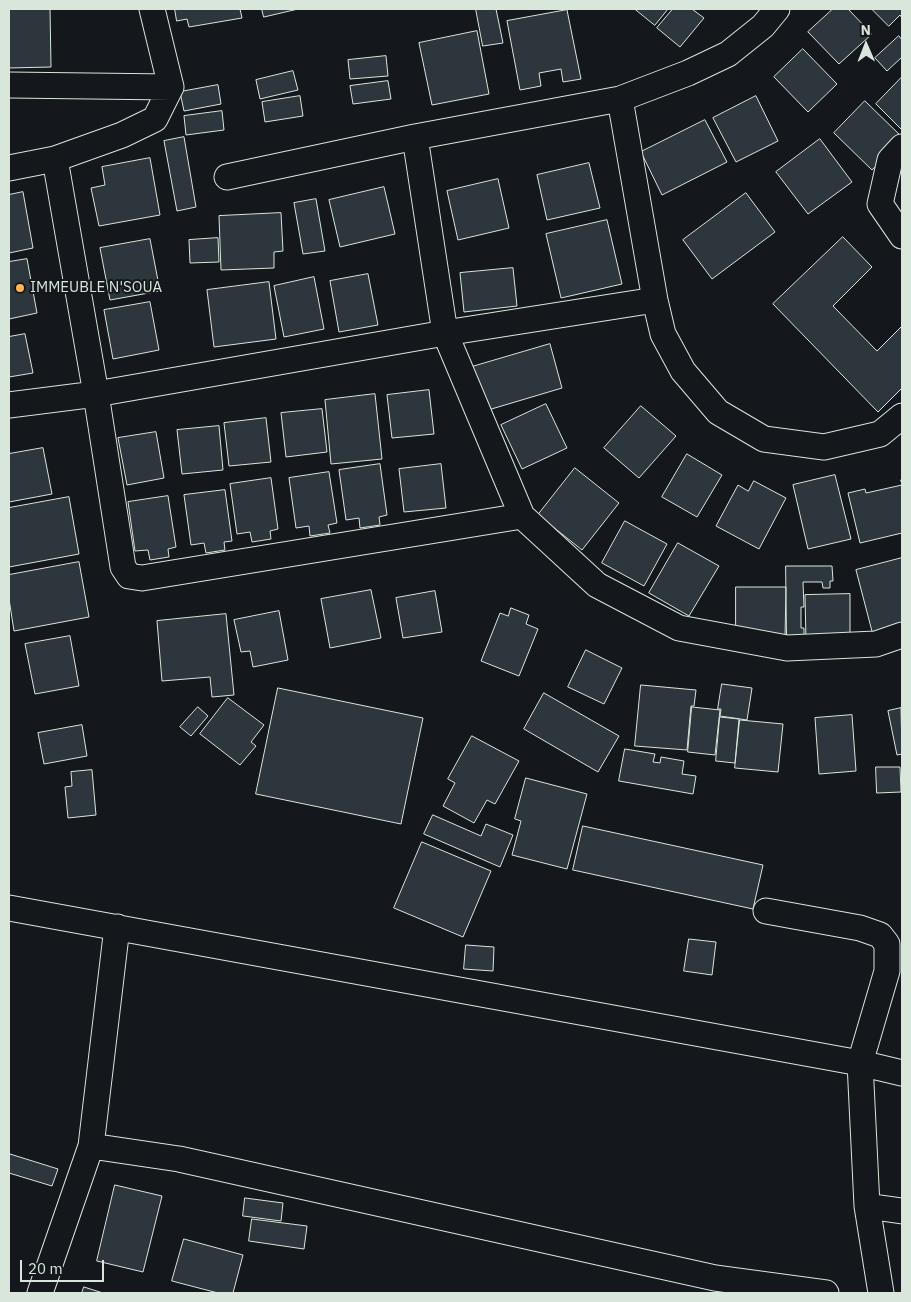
<!DOCTYPE html>
<html>
<head>
<meta charset="utf-8">
<style>
  body { margin:0 }
  #map { position:relative; width:911px; height:1302px; overflow:hidden; background:#14181c; font-family:"IBM Plex Sans",sans-serif }
  canvas { display:block }
  .frame { position:absolute; inset:0; border:10px solid #d8e6dc; pointer-events:none }
  .north { position:absolute; left:841px; top:20px; width:50px; height:50px; -webkit-text-stroke:4px #14181c; paint-order:stroke; rotate:359deg; font-size:14px; font-weight:700; line-height:20px; text-align:center; color:#d8e6dc }
  .north::after { content:''; display:block; margin:auto; width:18px; height:22px; background:#d8e6dc; clip-path:polygon(50% 0,100% 100%,50% 72%,0 100%) }
  .scale { position:absolute; left:20px; top:1260px; width:84px; height:22px; box-sizing:border-box; border:2px solid #d8e6dc; border-top:0; padding-left:6px; font-size:15px; line-height:18px; white-space:nowrap; color:#d8e6dc; -webkit-text-stroke:4px #14181c; paint-order:stroke }
</style>
</head>
<body>
<div id="map">
<canvas width="911" height="1302"></canvas>
<div class="frame"></div>
<div class="north">N</div>
<div class="scale">20 m</div>
</div>
<script>
const g = document.querySelector('canvas').getContext('2d');
g.lineJoin = 'round';
function paint(path, color) { g.fillStyle = color; g.fill(path, 'evenodd'); }
function stroke(path, color, width, dash) { g.strokeStyle = color; g.lineWidth = width; g.lineCap = dash ? 'butt' : 'round'; g.setLineDash(dash || []); g.stroke(path); }
function label(font, color, halo, rows, align = 'center') {
  g.font = font + ' "IBM Plex Sans",sans-serif'; g.lineWidth = 4; g.setLineDash([]); g.textBaseline = 'middle'; g.strokeStyle = halo; g.fillStyle = color; for (const [text, x, y, turn = 0] of rows) {
    g.save(); g.translate(x, y); g.rotate((+turn || 0) * Math.PI / 180); g.textAlign = isNaN(turn) ? turn : align; if (halo) g.strokeText(text, 0, 0); g.fillText(text, 0, 0); g.restore();
  }
}
const building = new Path2D(`
  M9 9H50L51 67 9 68Z
  M175 9H240L242 18 189 27 187 19 177 21Z
  M262 9H298L264 17Z
  M476 9H496L503 43 483 46Z
  M635 9H668L655 25Z
  M673 9H692L704 18 680 47 657 28Z
  M833 9H848L872 34 839 64 808 32Z
  M872 9H902V18L900 15 889 26Z
  M567 10 581 79 563 82 561 69 539 73 541 86 520 90 507 21Z
  M477 31 489 94 432 105 419 43Z
  M899 36 902 40V57L887 71 875 58Z
  M803 49 837 84 808 112 774 77Z
  M386 56 388 76 350 79 348 60Z
  M293 71 298 90 260 99 256 80Z
  M902 77V130L876 104Z
  M388 81 391 99 353 104 350 86Z
  M218 85 221 104 184 111 180 92Z
  M300 96 303 116 265 122 262 102Z
  M756 96 778 141 736 162 713 118Z
  M865 101 902 137V139L872 170 834 133Z
  M222 111 224 130 186 135 184 116Z
  M705 120 727 162 662 195 641 152Z
  M184 137 196 207 177 211 164 141Z
  M820 139 852 182 808 214 776 172Z
  M150 158 160 215 99 226 91 188 105 185 102 167Z
  M589 163 600 208 547 220 537 175Z
  M498 179 509 228 458 240 447 191Z
  M384 187 395 234 340 247 329 200Z
  M23 192 33 248 9 253V195Z
  M746 193 775 232 712 279 683 240Z
  M316 199 325 251 303 254 294 203Z
  M281 213 283 251 274 252V268L221 270 219 216Z
  M607 220 622 284 561 298 546 234Z
  M843 237 872 267 833 306 877 351 902 326V388L878 412 773 304Z
  M218 238 219 262 190 263 189 240Z
  M150 239 160 291 110 300 100 248Z
  M27 259 37 313 9 319V262Z
  M513 268 517 306 464 312 460 273Z
  M368 274 378 325 339 332 330 281Z
  M314 277 324 329 284 337 274 286Z
  M269 282 276 339 214 347 207 290Z
  M150 302 159 350 113 359 104 310Z
  M25 334 33 373 9 377V337Z
  M550 344 562 388 478 413 465 369Z
  M429 390 434 434 392 438 387 395Z
  M375 394 382 459 331 464 325 400Z
  M546 404 567 448 522 469 501 425Z
  M641 406 676 436 639 478 604 448Z
  M322 409 327 452 286 457 281 413Z
  M266 418 271 462 229 466 224 423Z
  M219 426 223 470 182 474 177 430Z
  M156 432 164 478 127 485 118 438Z
  M43 448 52 494 9 502V454Z
  M687 454 722 475 697 517 662 497Z
  M380 464 387 515 379 517 380 525 360 528 359 518 346 520 339 470Z
  M441 464 446 508 404 512 399 469Z
  M575 468 619 503 582 550 538 515Z
  M329 472 337 523 328 525 330 533 310 536 309 526 296 528 289 478Z
  M835 475 851 539 808 549 793 485Z
  M271 478 278 529 270 531 271 539 252 542 250 532 237 534 230 484Z
  M901 480H902V533L860 543 848 493 865 489 866 493 902 485Z
  M754 481 786 498 759 549 716 526 738 485 748 491Z
  M225 490 232 541 224 542 225 550 206 553 204 543 191 545 184 495Z
  M168 496 176 547 168 549 169 557 150 560 148 550 135 551 128 502Z
  M69 497 79 554 9 567V508Z
  M625 521 667 544 644 586 602 563Z
  M678 543 719 566 689 616 649 593Z
  M902 558V631L874 639 856 570Z
  M79 562 89 617 14 631 9 599V575Z
  M786 566H832L833 581H830V588H823L822 582H803L804 607H801V628H804V642H787Z
  M736 587H786L785 638 736 637Z
  M371 590 381 638 330 648 321 599Z
  M435 591 442 632 403 638 396 598Z
  M850 594V641H806L805 595Z
  M511 608 529 615 526 624 538 629 519 676 481 661 500 613 508 616Z
  M279 611 288 660 253 667 250 651 241 652 234 620Z
  M226 614 234 695 212 697 210 677 162 681 157 621Z
  M70 636 79 686 35 694 25 644Z
  M586 650 622 668 604 704 568 687Z
  M722 684 752 688 747 720 720 716 721 709H718Z
  M641 685 696 690 694 706H691L687 750 635 746Z
  M278 688 423 718 401 824 256 794Z
  M544 693 619 736 598 772 524 729Z
  M228 698 264 725 251 742 256 746 240 765 200 734Z
  M198 707 208 716 191 736 180 727Z
  M692 707 720 710 715 755 688 752Z
  M901 708 902 754 897 755 888 711Z
  M852 715 856 771 819 774 815 718Z
  M720 717 739 719 735 763 716 761Z
  M740 720 783 724 778 772 735 768Z
  M82 725 87 756 44 764 38 733Z
  M472 736 519 761 495 804 487 800 474 823 443 806 455 783 448 779Z
  M625 749 655 754 653 762 660 763 661 757 684 761 682 774 696 776 693 794 619 781Z
  M876 767H900L901 792 877 793Z
  M92 770 96 815 68 818 65 787 72 786 71 772Z
  M526 778 587 794 567 869 512 855 521 821 515 819Z
  M433 815 481 836 486 824 513 835 500 867 424 834Z
  M583 826 763 865 753 909 573 870Z
  M422 842 491 871 463 937 394 908Z
  M689 939 716 942 712 975 684 971Z
  M466 945 494 947 493 971 464 969Z
  M10 1154 58 1169 52 1186 9 1173Z
  M115 1185 162 1196 143 1272 97 1261Z
  M245 1198 283 1203 281 1221 243 1216Z
  M252 1219 307 1226 304 1249 249 1241Z
  M184 1239 243 1255 233 1293H218L172 1281Z
  M84 1287 103 1293H82Z`);
const minor = new Path2D(`
  M9 85 171 87 152 9
  M620 99 655 300 663 334 683 371 718 412 764 439 824 447 880 434 902 416
  M415 137 445 333 522 516 597 585 679 628 787 648 876 644 902 635
  M902 147 890 160 880 204 902 236
  M55 159 96 394 123 567 129 576 142 578 522 516
  M9 168 55 159 122 135 155 119 171 87
  M227 177 415 137 620 99 688 73 728 54 763 26 777 9
  M9 405 96 394 445 333 655 300
  M9 908 860 1063 902 1073
  M766 911 860 928 880 935 887 944V971L860 1063 867 1206 881 1293
  M117 927 91 1146 179 1159 715 1278 826 1293
  M867 1206 902 1211
  M40 1293 91 1146`);
const markers = [
  [20,288,5,"#ffb74d"]
];
const poiNames = [
  ["IMMEUBLE N'SOUA",30,288]
];
paint(building, '#2c363c');
stroke(building, '#d8e6dc', 1);
stroke(minor, '#d8e6dc', 27);
stroke(minor, '#14181c', 25);
for (const [x, y, r, color] of markers) { const dot = new Path2D(); dot.arc(x, y, r, 0, 2 * Math.PI); g.fillStyle = color; g.fill(dot); stroke(dot, '#14181c', 2); }
label('15px', '#d8e6dc', '#14181c', poiNames, 'left');
</script>
</body>
</html>
